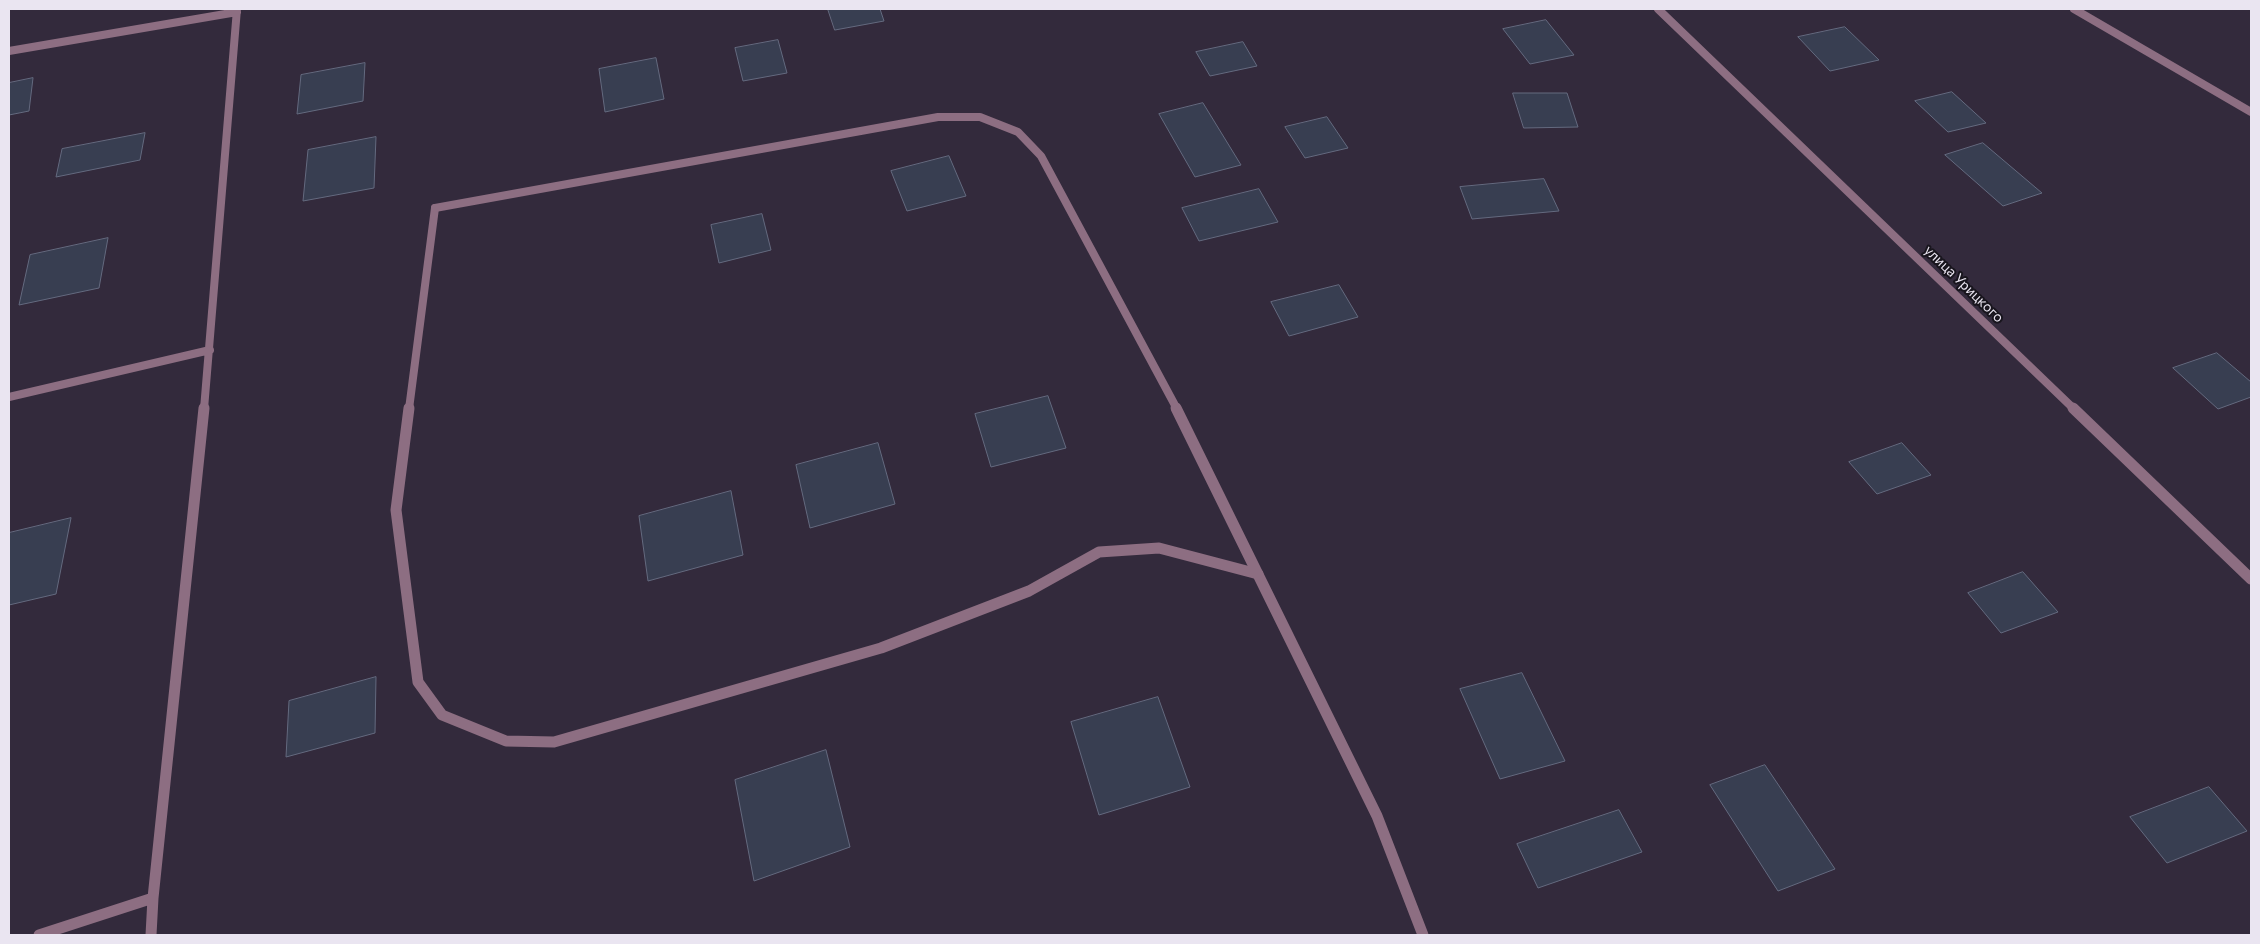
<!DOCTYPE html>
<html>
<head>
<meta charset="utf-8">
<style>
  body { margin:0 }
  #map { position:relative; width:2260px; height:944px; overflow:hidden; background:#332a3c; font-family:Commissioner,sans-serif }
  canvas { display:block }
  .frame { position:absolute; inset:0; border:10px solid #eae5f1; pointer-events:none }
</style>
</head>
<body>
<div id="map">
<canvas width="2260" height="944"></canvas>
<div class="frame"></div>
</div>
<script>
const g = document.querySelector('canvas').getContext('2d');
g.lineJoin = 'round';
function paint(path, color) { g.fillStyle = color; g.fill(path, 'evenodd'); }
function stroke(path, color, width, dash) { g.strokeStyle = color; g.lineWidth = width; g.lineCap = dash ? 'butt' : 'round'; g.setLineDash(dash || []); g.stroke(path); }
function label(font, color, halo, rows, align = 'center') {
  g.font = font + ' Commissioner,sans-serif'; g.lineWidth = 4; g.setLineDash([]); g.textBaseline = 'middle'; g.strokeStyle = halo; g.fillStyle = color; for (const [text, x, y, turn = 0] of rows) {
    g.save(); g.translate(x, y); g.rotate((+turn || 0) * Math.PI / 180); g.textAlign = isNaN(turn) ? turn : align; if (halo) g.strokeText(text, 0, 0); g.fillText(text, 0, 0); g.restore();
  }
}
const building = new Path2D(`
  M828 9H880L884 21 835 30Z
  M1546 20 1574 55 1530 64 1503 29Z
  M1845 27 1879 60 1830 71 1798 37Z
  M778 40 787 73 743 81 735 48Z
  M1243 42 1257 66 1210 76 1196 52Z
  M656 58 664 99 605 112 599 69Z
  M365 63 363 101 297 114 301 75Z
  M33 78 29 111 9 115V83Z
  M1952 92 1986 123 1948 132 1915 101Z
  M1513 93H1567L1578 127 1524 128Z
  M1203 103 1241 165 1195 177 1159 114Z
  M1327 117 1348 148 1305 158 1285 127Z
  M145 133 140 160 56 177 62 149Z
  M376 137 374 188 303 201 308 150Z
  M1983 143 2042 193 2003 206 1945 155Z
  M949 156 966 196 907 211 891 171Z
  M1544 179 1559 211 1472 219 1460 187Z
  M1259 189 1278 222 1199 241 1182 208Z
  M762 214 771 250 719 263 711 225Z
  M108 238 99 288 19 305 30 255Z
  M1339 285 1358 317 1289 336 1271 302Z
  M2217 353 2251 382V397L2218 409 2173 368Z
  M1048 396 1066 448 991 467 975 414Z
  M878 443 895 504 810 528 796 465Z
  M1902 443 1931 475 1877 494 1849 462Z
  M731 491 743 555 648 581 639 516Z
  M71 518 56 594 9 605V533Z
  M2023 572 2058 612 2001 633 1968 593Z
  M1522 673 1565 761 1500 779 1460 689Z
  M376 677 375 733 286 757 289 701Z
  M1158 697 1190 787 1099 815 1071 722Z
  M826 750 850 847 754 881 735 780Z
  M1765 765 1835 869 1778 891 1710 785Z
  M2209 787 2247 831 2167 863 2130 817Z
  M1619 810 1642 852 1538 888 1517 844Z`);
const laneFar1 = new Path2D(`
  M2074 9 2251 112
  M9 51 237 12
  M9 397 210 350
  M204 409 237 9
  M409 409 435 208`);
const lane = new Path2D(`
  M409 408 396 510 418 682 442 715 506 741 554 742 881 648 1029 591 1099 552 1159 548 1258 574
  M39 935 153 898
  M151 935 153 898 204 408`);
const streetFar1 = new Path2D(`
  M1658 9 2074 409
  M435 208 938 117H980L1018 132 1041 156 1177 409`);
const street = new Path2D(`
  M1176 408 1377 816 1423 935
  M2073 408 2251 579`);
const streetNames = [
  ["улица Урицкого",1964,284,44]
];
paint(building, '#383e51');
stroke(building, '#646a7f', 1);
stroke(laneFar1, '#8d6e82', 8);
stroke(lane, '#8d6e82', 11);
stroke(streetFar1, '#8d6e82', 8);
stroke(street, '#8d6e82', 11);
label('14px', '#eae5f1', '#18151d', streetNames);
</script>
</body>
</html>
